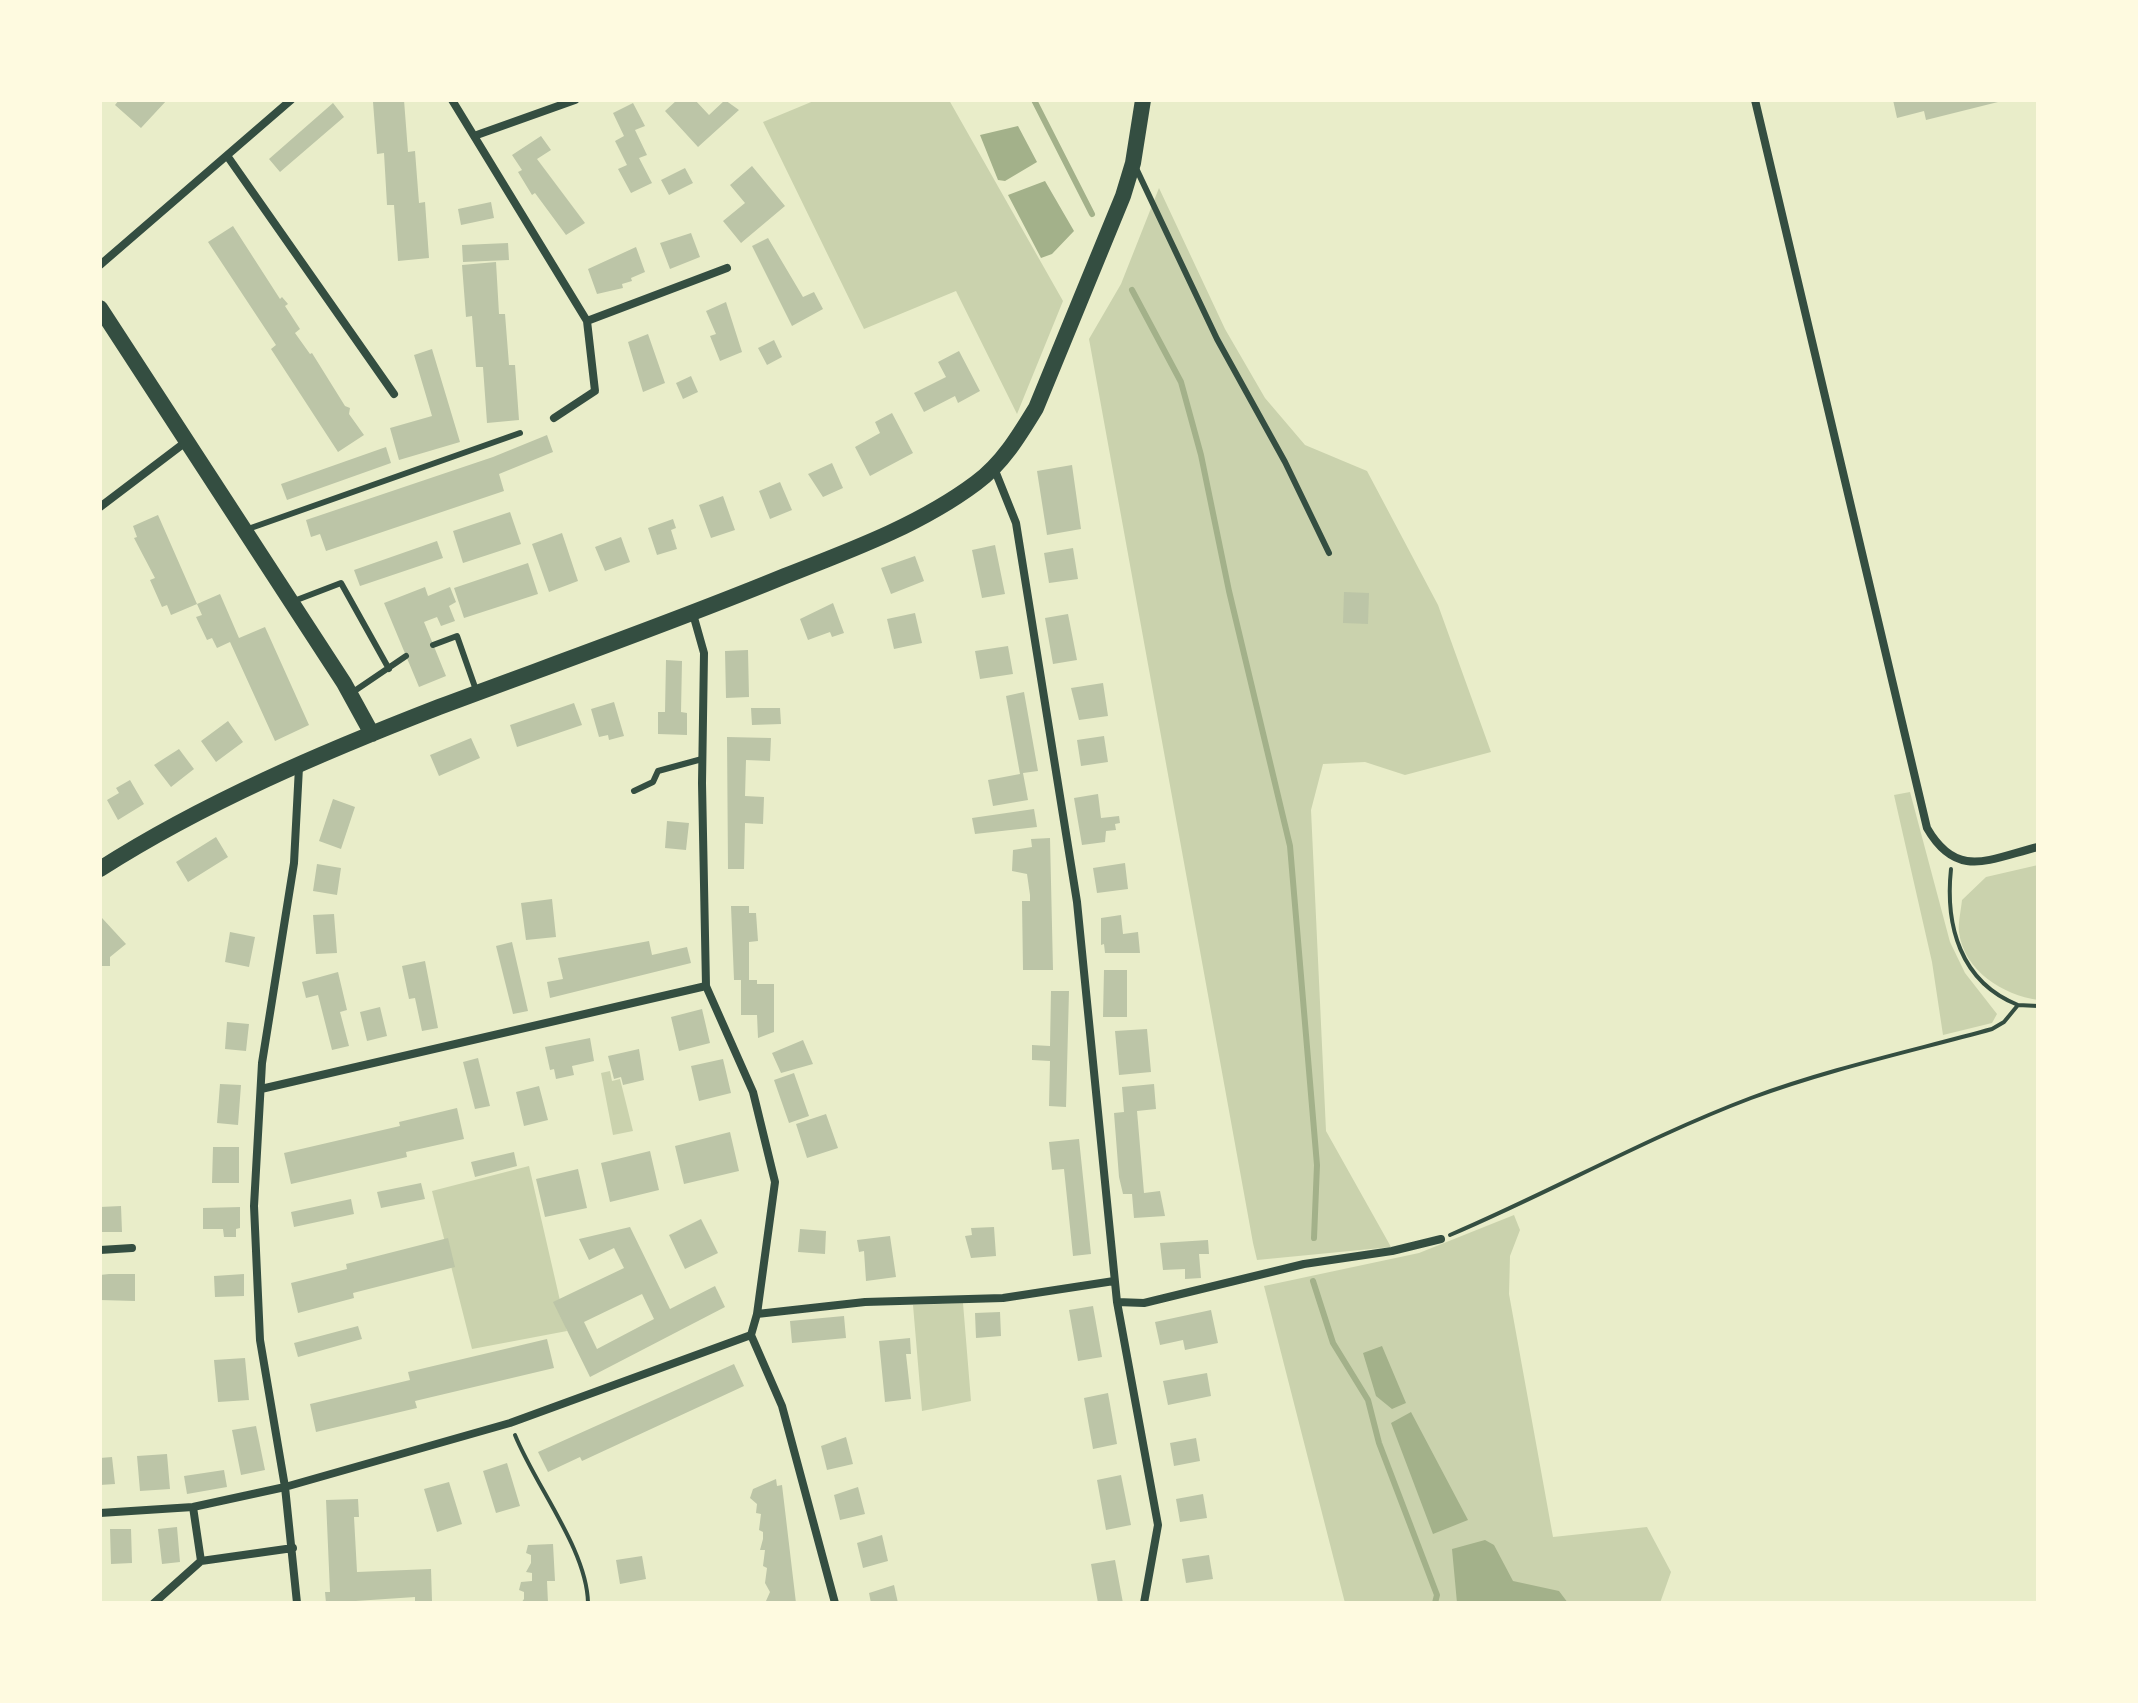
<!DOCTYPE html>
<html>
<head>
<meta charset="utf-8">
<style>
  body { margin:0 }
  #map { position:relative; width:2138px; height:1703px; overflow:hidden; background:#e9edc9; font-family:Commissioner,sans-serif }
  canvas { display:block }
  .frame { position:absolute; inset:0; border:102px solid #fefae0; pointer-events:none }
</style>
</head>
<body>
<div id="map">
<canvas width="2138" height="1703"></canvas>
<div class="frame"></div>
</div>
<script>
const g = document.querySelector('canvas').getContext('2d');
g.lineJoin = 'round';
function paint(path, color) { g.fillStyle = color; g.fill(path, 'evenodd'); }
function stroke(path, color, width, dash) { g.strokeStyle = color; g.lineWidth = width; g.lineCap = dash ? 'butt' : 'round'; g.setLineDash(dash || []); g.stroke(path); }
const green = new Path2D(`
  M816 100H949L1063 301 1017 414 956 291 864 329 763 122Z
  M1159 188 1225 329 1265 398 1305 445 1367 471 1438 605 1491 752 1405 775 1365 762 1323 764 1311 810 1326 1131 1391 1247 1257 1260 1253 1243 1089 339 1121 284Z
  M1910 792 1950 942 1965 973 1997 1014 1992 1023 1943 1035 1932 962 1894 795Z
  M2038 865V1000C2003 995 1964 971 1959 932 1958 923 1961 910 1962 900L1986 877Z
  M610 1071 612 1081 620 1079 633 1131 613 1135 601 1073Z
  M529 1166 567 1331 472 1349 432 1191Z
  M1514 1215 1520 1230 1510 1256 1509 1294 1553 1537 1647 1527 1671 1572 1660 1603H1345L1264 1286 1419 1253Z
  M963 1303 971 1401 922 1411 913 1305Z`);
const water = new Path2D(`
  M1018 126 1037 162 1005 181 998 180 980 135Z
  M1045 181 1074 231 1052 254 1041 258 1008 195Z
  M1382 1346 1406 1403 1392 1409 1376 1396 1363 1353Z
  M1411 1412 1468 1520 1433 1534 1391 1423Z
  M1485 1540 1494 1545 1513 1581 1559 1591 1568 1603H1457L1452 1549Z`);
const stream = new Path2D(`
  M1034 100 1092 214
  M1132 290 1181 382 1201 455 1229 591 1290 846 1317 1165 1314 1238
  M1313 1281 1333 1343 1368 1400 1379 1443 1437 1595 1435 1603`);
const building = new Path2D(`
  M119 100H167L141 128 115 105Z
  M404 100 408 152 415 151 419 203 425 202 429 258 398 261 394 205H387L384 153 377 154 373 102Z
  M677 100H695L709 115 725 100 739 110 698 147 665 111Z
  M1893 100H2002V101L1926 120 1924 111 1897 118Z
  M333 103 344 117 280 172 269 159Z
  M633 103 645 126 635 130 647 155 639 158 652 183 631 193 618 169 627 165 615 141 624 136 613 113Z
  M541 136 551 150 537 159 585 223 566 235 535 193 532 195 518 172 522 170 512 155Z
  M752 166 785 206 741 243 723 221 745 203 730 185Z
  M685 168 693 183 669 195 661 180Z
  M491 202 494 218 461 225 458 209Z
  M233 226 280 299 282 297 288 304 285 306 300 329 295 333 310 354 312 353 345 406 350 408 349 414 364 435 338 452 271 349 276 345 208 242Z
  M691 233 700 257 670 269 660 243Z
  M768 238 803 297 814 292 823 309 792 326 752 246Z
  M508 243 509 260 463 262 462 245Z
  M636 247 645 272 631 278 632 281 622 284 623 288 597 294 588 269Z
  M496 262 499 314H505L509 365H515L519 420 487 423 483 367H476L472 316 466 317 462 265Z
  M726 302 742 352 720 361 710 336 716 334 706 311Z
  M648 334 665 383 643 392 628 342Z
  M774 340 782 357 767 365 758 348Z
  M432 349 460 442 399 460 390 428 432 416 414 355Z
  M959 351 980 391 958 403 955 396 924 412 914 393 946 377 938 362Z
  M691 376 698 392 683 399 676 383Z
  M892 413 913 453 870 476 855 447 880 433 875 422Z
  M547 435 553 452 499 474 504 491 326 551 320 534 311 537 306 520 493 457Z
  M386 447 391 463 287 500 281 484Z
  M832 463 843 488 823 497 808 474Z
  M1072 465 1081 529 1047 535 1037 471Z
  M780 482 792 510 770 519 759 491Z
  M723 496 735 530 711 538 699 505Z
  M510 512 521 544 463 563 453 531Z
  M158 515 197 604 171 615 167 605 162 607 150 580 155 578 134 538 137 537 133 526Z
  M673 519 676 528 671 530 677 549 657 555 648 528Z
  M562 533 578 581 549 592 532 544Z
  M621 537 630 562 605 571 595 547Z
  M437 541 443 558 360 586 354 570Z
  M995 545 1005 594 982 598 972 550Z
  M1073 548 1078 579 1049 583 1044 553Z
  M915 556 924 581 891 594 881 568Z
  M528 563 538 594 464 618 454 588Z
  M425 587 428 596 450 587 456 602 449 606 455 621 441 626 437 617 424 622 446 676 419 687 384 603Z
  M1344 592 1369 593 1368 624 1343 623Z
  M220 594 239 638 265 627 309 725 275 741 230 642 217 648 212 638 207 640 196 617 202 615 197 604Z
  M833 603 844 633 832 637 830 632 808 640 800 619Z
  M915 613 922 643 894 649 887 619Z
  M1068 614 1077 660 1053 664 1045 618Z
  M1008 646 1013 674 980 679 975 651Z
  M748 650 749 697 726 698 725 651Z
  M666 660 682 661 681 712 687 713V735L658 734V712H665Z
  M1103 683 1108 716 1079 720 1071 688Z
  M1024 692 1038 771 1023 773 1028 800 993 806 988 780 1020 774 1006 696Z
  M614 702 624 736 609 740 608 735 599 737 591 709Z
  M574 703 582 725 517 747 510 725Z
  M751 708H780L781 724 752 725Z
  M228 721 243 742 216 762 201 741Z
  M1104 736 1108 762 1081 766 1077 740Z
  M727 737 771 738 770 761 746 760 745 796 764 797 763 824 745 823 744 869H728Z
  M471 738 480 758 439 776 430 755Z
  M179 749 194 769 171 787 154 765Z
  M130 780 144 804 118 820 107 800 119 793 116 788Z
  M1098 794 1101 818 1119 816 1120 823 1115 824 1116 830 1106 831 1105 842 1082 845 1074 798Z
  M333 799 355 807 341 849 319 841Z
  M1034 809 1037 827 975 834 972 818Z
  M667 821 689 823 686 850 665 848Z
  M216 837 228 857 188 882 176 862Z
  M1050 838 1053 970H1023L1022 901H1030V895L1027 874 1012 871 1013 850 1032 847 1031 839Z
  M1125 863 1128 889 1097 893 1093 868Z
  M317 864 341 868 337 895 313 891Z
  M552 899 556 937 526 940 521 903Z
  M731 906H749V913H756L758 941 749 942V980H757V984H774V1032L758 1038 757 1015H741V980H734Z
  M334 914 337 953 316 954 313 915Z
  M1121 915 1123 934 1138 932 1140 953H1105L1104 944 1101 945V918Z
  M102 918 126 944 110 957V966H100Z
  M230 932 255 937 249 967 225 962Z
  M649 941 652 955 687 947 691 963 550 998 547 982 563 979 558 958Z
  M512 942 528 1011 513 1014 496 946Z
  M425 961 438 1028 422 1031 415 998 409 999 402 966Z
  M1104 970H1127V1017H1103Z
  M338 972 347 1010 340 1012 349 1046 332 1050 318 995 306 998 302 982Z
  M1051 991H1069L1066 1107 1049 1106 1050 1061 1032 1060V1045L1050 1046Z
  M380 1007 387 1036 367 1041 360 1012Z
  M702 1009 710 1043 679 1051 671 1017Z
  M227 1022 249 1024 246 1051 225 1049Z
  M1147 1029 1151 1072 1119 1075 1115 1031Z
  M590 1038 594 1061 572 1066 574 1075 556 1079 554 1069 550 1070 545 1047Z
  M803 1040 813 1064 781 1073 772 1053Z
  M639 1049 644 1080 623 1085 621 1077 614 1079 608 1056Z
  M478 1058 490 1106 475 1109 463 1062Z
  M723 1059 731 1093 699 1101 691 1066Z
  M794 1073 809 1116 789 1123 774 1080Z
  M220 1084 241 1085 238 1125 217 1123Z
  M1154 1084 1156 1109 1137 1111 1144 1193 1160 1191 1165 1216 1134 1218 1132 1194H1123L1119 1177 1114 1113 1124 1112 1122 1087Z
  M539 1086 548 1120 524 1126 516 1092Z
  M457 1108 464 1139 406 1152 407 1157 291 1184 284 1153 400 1126 399 1122Z
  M826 1114 838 1148 807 1158 796 1124Z
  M730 1132 739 1171 684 1184 675 1146Z
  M1079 1139 1091 1254 1073 1256 1064 1169 1052 1170 1049 1142Z
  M213 1147H239V1183H212Z
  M650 1151 659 1190 610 1202 601 1163Z
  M514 1152 517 1166 475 1177 471 1162Z
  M578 1169 587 1208 545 1217 536 1179Z
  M421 1183 425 1199 381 1208 377 1192Z
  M351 1199 354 1214 294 1227 291 1212Z
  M121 1206 122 1232H100V1207Z
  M240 1207V1228L236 1229V1237H224L223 1229H203V1208Z
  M701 1219 718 1253 685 1269 669 1235Z
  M630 1227 670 1309 715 1286 725 1307 590 1377 553 1302 624 1268 614 1248 589 1260 579 1239ZM642 1294 654 1319 597 1349 584 1322Z
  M994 1227 996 1256 971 1258 965 1236 972 1235 971 1228Z
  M800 1229 826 1231 825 1254 798 1252Z
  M890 1236 896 1277 866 1281 864 1251 859 1252 857 1240Z
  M448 1238 455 1267 353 1293 354 1298 298 1313 291 1283 347 1269 346 1264Z
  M1208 1240 1209 1254H1199L1201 1278 1185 1279V1269L1163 1270 1160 1243Z
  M109 1274H135V1301L100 1300V1275Z
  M244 1274V1296L215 1297 214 1276Z
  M1093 1306 1102 1357 1078 1361 1069 1310Z
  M1211 1310 1218 1343 1185 1350 1183 1340 1160 1345 1155 1322Z
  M1000 1312 1001 1336 976 1338 975 1313Z
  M844 1316 846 1338 792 1343 790 1321Z
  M358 1326 362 1339 298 1357 294 1343Z
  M910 1338 911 1354H906L911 1399 885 1402 879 1341Z
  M547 1339 554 1368 415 1401 417 1408 316 1432 310 1404 410 1380 408 1372Z
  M245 1358 249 1400 218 1402 214 1360Z
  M734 1364 744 1386 582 1461 580 1457 548 1472 538 1452Z
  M1207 1373 1211 1396 1168 1405 1163 1381Z
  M1108 1393 1117 1444 1093 1449 1084 1398Z
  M256 1426 265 1470 241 1475 232 1430Z
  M846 1437 853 1464 827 1470 821 1446Z
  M1196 1438 1200 1461 1174 1466 1170 1443Z
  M167 1454 170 1489 140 1491 137 1456Z
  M112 1457 115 1484 100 1485V1458Z
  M507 1463 520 1506 496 1513 483 1471Z
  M224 1470 227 1487 187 1494 184 1476Z
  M1121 1475 1131 1525 1106 1530 1097 1480Z
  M776 1479 777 1486 782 1485 796 1603 766 1601 770 1592 765 1583 767 1568 763 1566 765 1550H760L763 1539V1532L759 1530 761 1514 756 1513 757 1504 750 1498 753 1489Z
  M449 1482 462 1524 437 1532 424 1489Z
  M858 1487 865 1514 840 1520 834 1495Z
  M1203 1494 1207 1518 1180 1522 1176 1499Z
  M358 1499 359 1517H354L357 1572 431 1569 432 1601 415 1602V1597L326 1603 325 1592H330L326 1500Z
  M177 1527 180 1562 162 1564 158 1529Z
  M110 1529H131L132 1563 111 1564Z
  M882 1535 888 1561 863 1568 857 1543Z
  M553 1544 555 1581H547L548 1603H521L524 1599V1592L519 1590 521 1582 532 1581V1573L526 1572 531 1563V1555L526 1553 528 1545Z
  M1209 1555 1213 1579 1186 1583 1182 1559Z
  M642 1556 646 1579 620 1584 616 1560Z
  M1115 1560 1123 1603H1098L1091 1564Z
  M894 1585 898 1603H871L869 1593Z`);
const path = new Path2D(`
  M1951 869C1945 925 1960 982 2018 1005
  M1450 1235C1551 1192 1648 1137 1751 1098 1829 1069 1912 1051 1992 1029L2004 1022 2018 1005 2038 1006
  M515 1435C536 1487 587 1550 588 1603`);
const service = new Path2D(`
  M1135 166 1217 339 1285 462 1329 553
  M248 529 520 433
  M294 601 341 583 389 669
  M433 645 457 636 476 690
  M353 692 406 656
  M634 791 653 782 658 771 702 759`);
const minor = new Path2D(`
  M452 100 587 321 595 391 554 418
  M1755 100 1927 828C1957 880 1989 859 2038 847
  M474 136 575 100
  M228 157 394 394
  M100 265 291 100
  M587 321 727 268
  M994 468 1016 523 1077 902 1117 1302 1158 1525 1144 1603
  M100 507 187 441
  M693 614 704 653 702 783 706 986 753 1092 775 1182 757 1314 751 1335
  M261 1089 706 986
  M100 1250 132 1248
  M1117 1302 1144 1303 1304 1264 1392 1251 1441 1239
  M757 1314 865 1302 1003 1298 1114 1281
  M751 1335 782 1406 835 1603
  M193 1507 201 1561
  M100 1513 193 1507 285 1487 510 1423 751 1335
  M154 1603 201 1561 293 1548
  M297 1603 285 1487 260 1340 254 1206 262 1063 294 863 299 767`);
const secondary = new Path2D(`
  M100 308 344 683 372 734
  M100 869C205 802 323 752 439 707 554 664 671 623 785 576 849 551 920 525 976 483 1002 464 1019 436 1036 408L1123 196 1133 163 1143 100`);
paint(green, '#cad2ad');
paint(water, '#a3b18a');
stroke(stream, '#a3b18a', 6);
paint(building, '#bcc5a7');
stroke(path, '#344e41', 4);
stroke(service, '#344e41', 6);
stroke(minor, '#344e41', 8);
stroke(secondary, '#344e41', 16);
</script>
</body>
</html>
